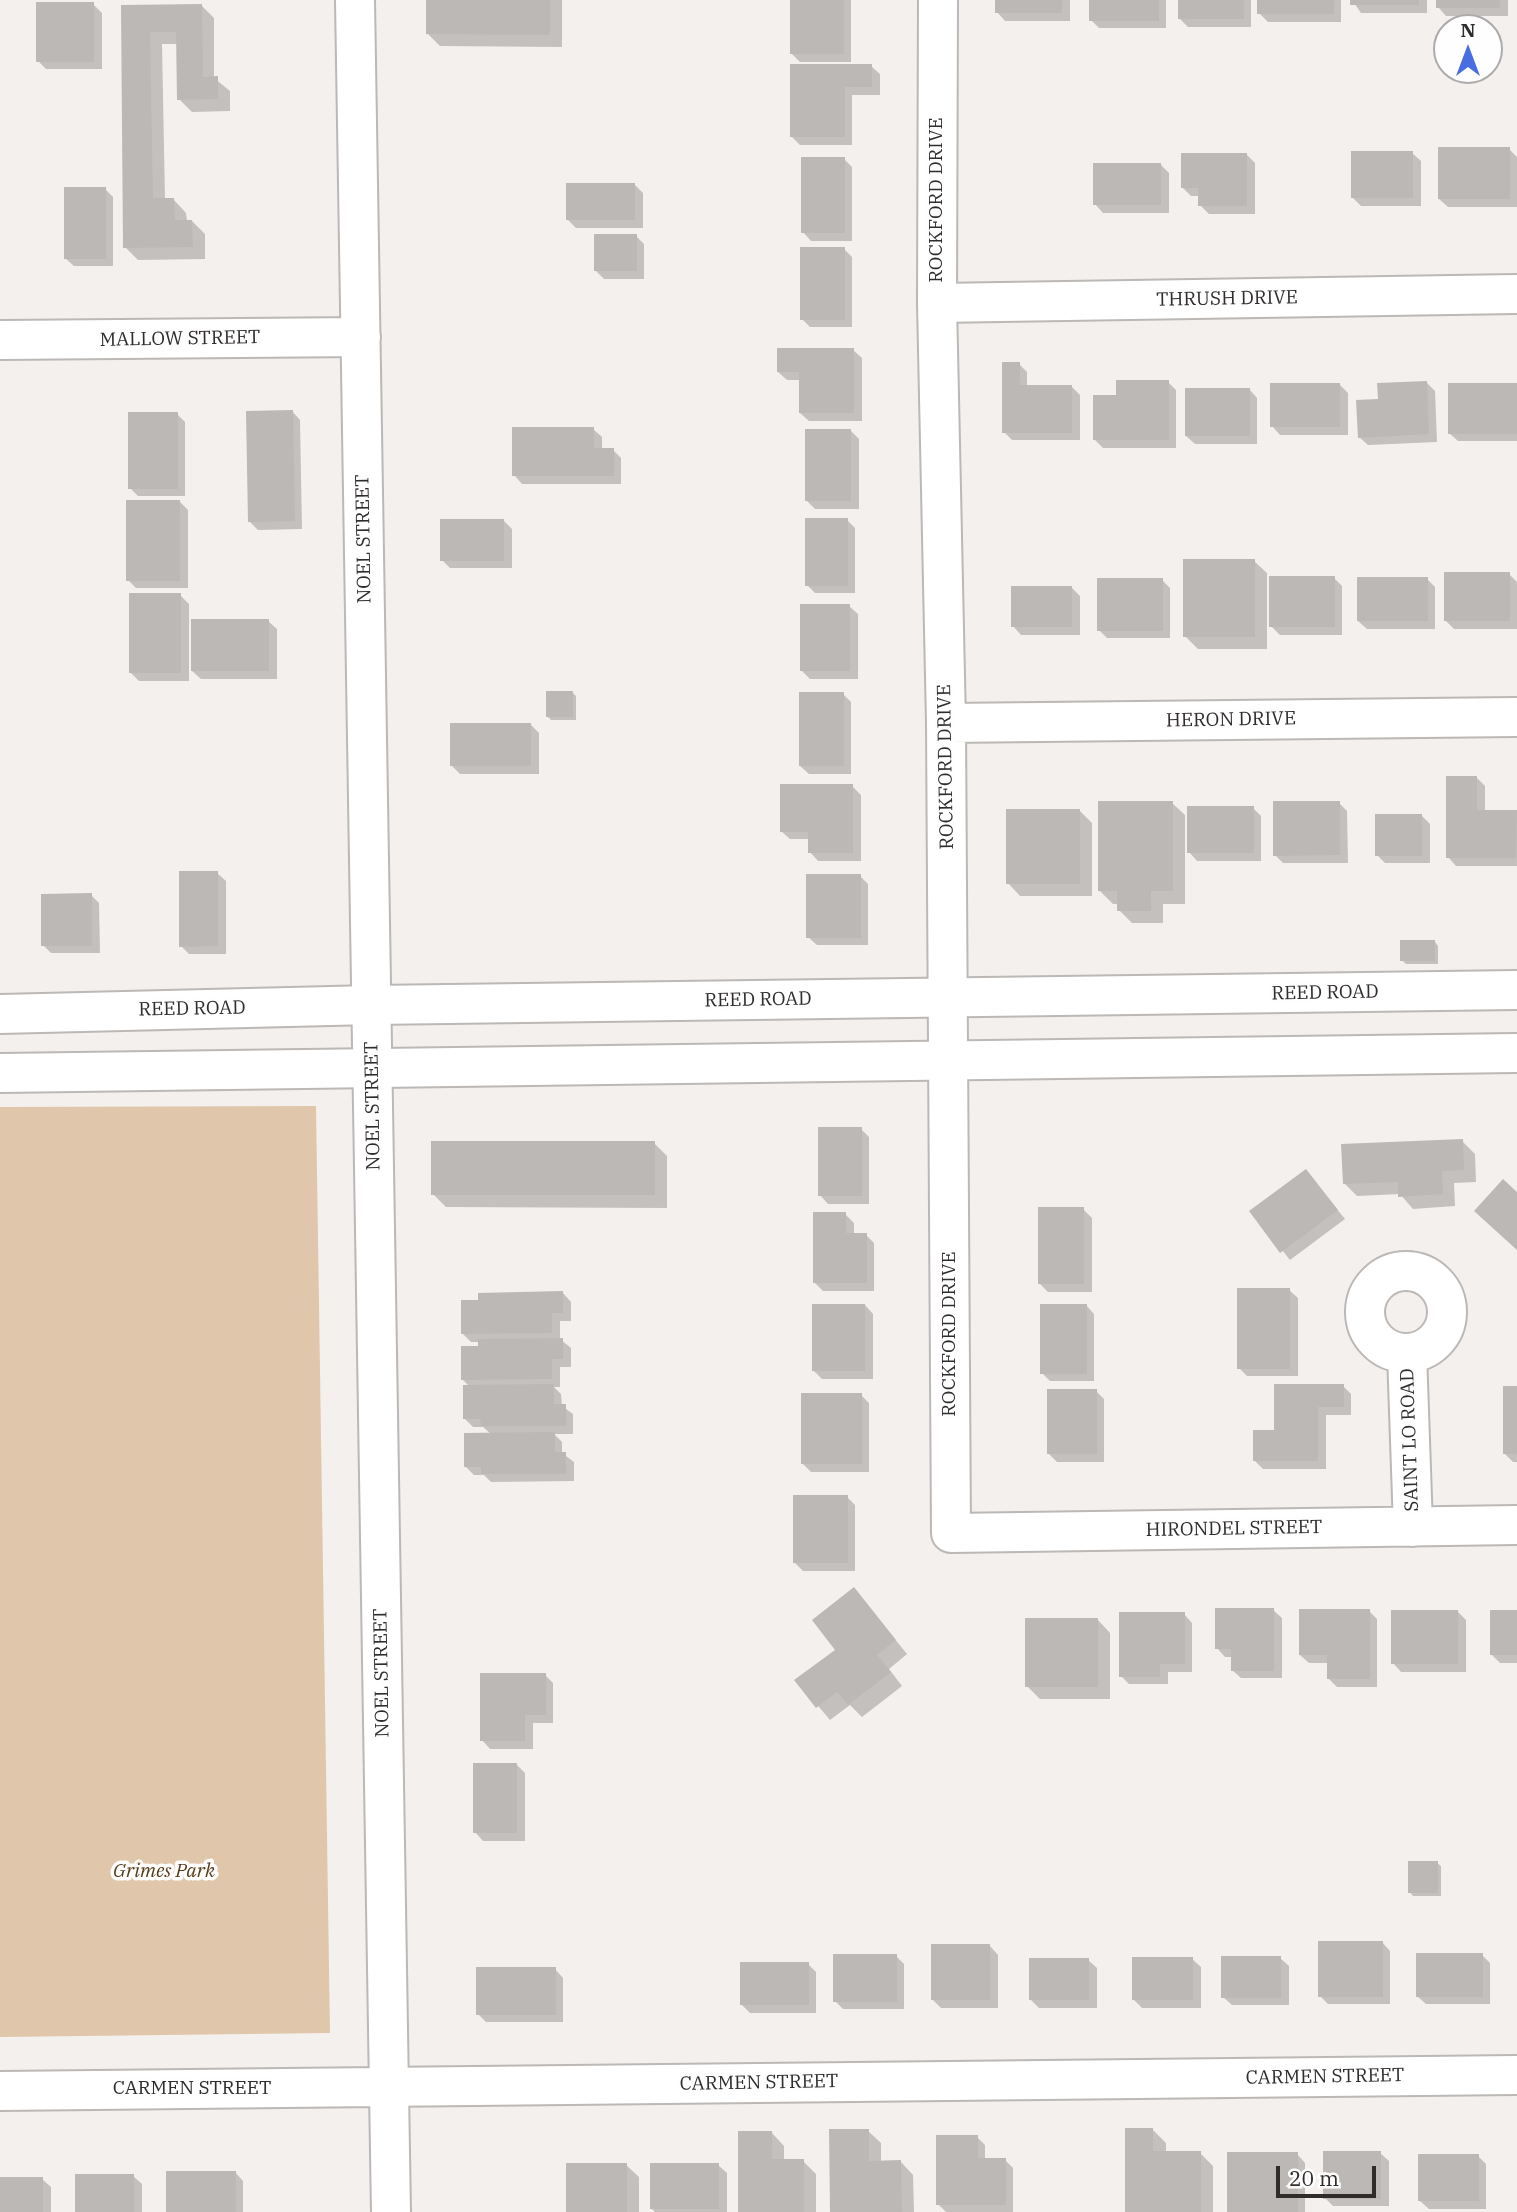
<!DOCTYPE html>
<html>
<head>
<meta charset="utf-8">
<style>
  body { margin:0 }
  #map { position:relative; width:1517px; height:2212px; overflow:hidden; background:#f4f0ed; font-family:"IBM Plex Serif",serif }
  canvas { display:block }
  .north { position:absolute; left:1433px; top:14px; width:70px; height:70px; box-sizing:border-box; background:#fffefe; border:2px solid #acaaaa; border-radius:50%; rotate:0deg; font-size:19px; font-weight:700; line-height:28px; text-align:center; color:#2f2d2c }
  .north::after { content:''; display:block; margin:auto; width:24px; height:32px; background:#476de0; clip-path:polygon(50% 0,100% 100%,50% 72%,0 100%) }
  .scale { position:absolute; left:1276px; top:2166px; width:100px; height:32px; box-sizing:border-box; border:4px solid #2f2d2c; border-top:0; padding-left:9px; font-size:21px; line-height:24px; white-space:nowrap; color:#2f2d2c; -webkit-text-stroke:5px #fffefe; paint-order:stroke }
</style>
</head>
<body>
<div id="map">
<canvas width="1517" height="2212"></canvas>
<div class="north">N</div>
<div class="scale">20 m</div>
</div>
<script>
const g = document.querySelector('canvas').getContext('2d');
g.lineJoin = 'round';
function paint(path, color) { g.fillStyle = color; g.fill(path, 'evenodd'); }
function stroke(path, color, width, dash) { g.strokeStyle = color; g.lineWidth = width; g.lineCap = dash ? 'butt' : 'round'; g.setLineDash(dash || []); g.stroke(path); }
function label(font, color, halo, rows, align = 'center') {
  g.font = font + ' "IBM Plex Serif",serif'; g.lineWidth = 7; g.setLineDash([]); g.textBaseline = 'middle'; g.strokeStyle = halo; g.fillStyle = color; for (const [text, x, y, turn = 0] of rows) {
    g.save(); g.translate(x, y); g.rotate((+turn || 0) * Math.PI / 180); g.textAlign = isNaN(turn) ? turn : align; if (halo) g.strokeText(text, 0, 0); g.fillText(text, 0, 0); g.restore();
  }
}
const green = new Path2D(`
  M316 1106 330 2033 0 2037V1107Z`);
const shadow = new Path2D(`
  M428 0H562V47L440 46 428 34Z
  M791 0H851V62H800L791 53Z
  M997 0H1070V21H1005L997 12Z
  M1091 0H1166V28H1099L1091 20Z
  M1180 0H1251V27H1188L1180 19Z
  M1259 0H1341V22H1268L1259 13Z
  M1352 0H1427V13H1361Z
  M1438 0H1508V16H1446L1438 7Z
  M93 4 102 13V69H46L38 61Z
  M201 5 214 18V78L230 91V111L192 112 179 99 178 44H162L165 200H174L186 213 187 221H192L205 234V259L138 260 125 247 122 6Z
  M791 66H871L880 74V95H852V145H800L791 136Z
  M1509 149 1517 157V207H1448L1439 199Z
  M1412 153 1421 161V206H1361L1353 198Z
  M1247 155 1255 163V214H1209L1200 205V196H1191L1182 187Z
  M844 159 852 167V241H811L803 232Z
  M1160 164 1169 173V213H1103L1095 204Z
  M635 185 643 193V228H576L568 220Z
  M105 189 113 197V266H74L65 258Z
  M636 236 644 244V279H604L596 271Z
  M844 249 852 257V327H810L802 319Z
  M853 350 862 358V421H809L800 413V380H787L778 372Z
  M1019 364 1027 372V387H1072L1080 395V440H1012L1004 432Z
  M1168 382 1176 390V448H1103L1095 440 1118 397Z
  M1426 382 1435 391 1437 442 1368 445 1359 437 1380 401Z
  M1339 384 1348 393V435H1280L1272 426Z
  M1517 384V441H1458L1449 433Z
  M1249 389 1257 398V444H1195L1186 436Z
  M292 411 300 420 302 529 258 530 249 521Z
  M177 414 185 422V496H138L130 488Z
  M593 429 602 437V450H613L621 458V484H522L514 475Z
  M851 431 859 439V509H815L807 501Z
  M180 502 188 510V588H136L128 580Z
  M847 520 855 528V593H815L807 585Z
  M504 521 512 529V568H450L442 560Z
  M1254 561 1267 573V649H1198L1185 636Z
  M1509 574 1517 582V629H1454L1446 621Z
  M1334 578 1342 586V635H1280L1271 626Z
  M1427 579 1435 587V629H1367L1358 621Z
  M1162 580 1170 588V638H1107L1099 630Z
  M1072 588 1080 596V635H1021L1013 626Z
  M180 595 189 604V681H139L130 672Z
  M849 606 858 614V679H810L802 671Z
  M268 621 277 629V679H201L192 671Z
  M572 692 576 696V720H551L547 716Z
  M843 694 851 702V774H809L800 766Z
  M531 725 539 733V774H460L452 766Z
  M1477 778 1485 786V811L1517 812V866H1456L1448 857Z
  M852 786 861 795V861H818L810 852V839H790L781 831Z
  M1172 803 1185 815V904H1163V923H1132L1119 910V904H1113L1100 891Z
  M1339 803 1347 811 1348 863H1283L1275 855Z
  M1253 808 1261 816V861H1197L1189 852Z
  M1079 810 1092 823V896H1020L1008 883Z
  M1422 816 1430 824V863H1385L1377 855Z
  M217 873 226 881V954H189L181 946Z
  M860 876 868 884V945H817L808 937Z
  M91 895 99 903 100 953H51L43 945Z
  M1435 942 1438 946V964H1406L1402 960Z
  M861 1129 869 1137V1204H828L820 1195Z
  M1462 1141 1475 1154 1476 1182 1454 1183 1455 1206 1413 1209 1400 1194 1357 1196 1344 1183Z
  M654 1143 667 1156V1208L446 1207 433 1194Z
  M1306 1171 1345 1219 1290 1260 1252 1212Z
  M1083 1209 1092 1218V1292H1048L1040 1284Z
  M845 1214 854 1223V1235H866L874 1243V1291H823L814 1282Z
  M1289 1290 1298 1298V1376H1247L1239 1368Z
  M563 1293 571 1302V1321H560V1339L571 1348V1367H560V1387H554L561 1394 562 1406 573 1414V1434H554L562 1442V1453L574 1462V1481L491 1482 484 1475H474L465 1466 491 1434 483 1427H473L465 1419 470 1387 463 1380 479 1348V1342H471L463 1334Z
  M865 1305 873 1314V1379H822L813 1370Z
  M1086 1305 1094 1314V1381H1050L1042 1373Z
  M1343 1386 1351 1394V1415H1326V1469H1263L1254 1460 1276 1432Z
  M1517 1388V1462H1513L1505 1454Z
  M1096 1391 1104 1399V1462H1057L1049 1454Z
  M861 1395 869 1403V1472H811L803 1464Z
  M847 1497 855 1505V1571H803L794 1562Z
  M854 1589 907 1654 889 1669 902 1686 862 1717 850 1705 830 1720 797 1681 837 1650Z
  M1273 1610 1282 1618V1678H1241L1232 1670V1657H1225L1217 1648Z
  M1369 1611 1377 1619V1687H1337L1329 1679V1663H1309L1300 1655Z
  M1458 1612 1466 1620V1672H1401L1393 1663Z
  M1517 1612V1663H1500L1492 1655Z
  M1184 1614 1192 1623V1672H1168V1684H1129L1121 1676Z
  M1098 1620 1110 1633V1699H1040L1027 1686Z
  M545 1675 553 1683V1723H533V1749H490L482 1740Z
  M517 1765 525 1773V1841H483L475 1832Z
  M1437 1863 1441 1866V1896H1413L1410 1892Z
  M1382 1942 1390 1951V2004H1328L1320 1996Z
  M990 1946 998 1955V2008H941L933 2000Z
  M1482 1955 1490 1963V2004H1426L1417 1996Z
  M896 1956 904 1964V2009H843L835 2001Z
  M1280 1958 1289 1966V2005H1232L1223 1997Z
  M1192 1959 1201 1967V2008H1142L1134 2000Z
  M1088 1960 1097 1968V2008H1039L1031 2000Z
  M808 1964 816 1972V2013H750L742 2005Z
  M555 1969 563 1978V2022H486L478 2014Z
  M1153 2130 1166 2143V2153H1200L1213 2166V2212H1127Z
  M868 2131 881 2143V2162H901L913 2175 914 2212H832Z
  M772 2133 784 2146V2161H803L816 2174V2212H740Z
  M977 2137 985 2145V2160H1005L1013 2168V2212H946L938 2204Z
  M1380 2153 1389 2161V2206H1333L1325 2198Z
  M1297 2154 1305 2163V2212H1228Z
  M1478 2156 1486 2164V2209H1429L1420 2201Z
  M626 2165 639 2177V2212H568Z
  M718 2165 727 2173V2212H655L651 2208Z
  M235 2172 243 2181V2212H168Z
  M133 2176 142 2184V2212H77Z
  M0 2179H42L51 2187V2212H0Z`);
const building = new Path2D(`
  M426 0H550V35L426 34Z
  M790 0H844V54H790Z
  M995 0H1062V13H995Z
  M1089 0H1159V21H1089Z
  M1178 0H1244V19H1178Z
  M1257 0H1334V14H1257Z
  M1350 0H1419V5H1350Z
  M1436 0H1500V8H1436Z
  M36 2H94V62H36Z
  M202 4 203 77 218 76V99L177 100 176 32H150L153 198H174L175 220H192L193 247 123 248 121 5Z
  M790 64H872V87H845V137H790Z
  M1438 147H1510V199H1438Z
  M1351 151H1413V198H1351Z
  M1181 153H1247V206H1198V188H1181Z
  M801 157H845V233H801Z
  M1093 163H1161V205H1093Z
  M566 183H635V220H566Z
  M64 187H106V259H64Z
  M594 234H637V271H594Z
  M800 247H845V320H800Z
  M777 348H854V413H799V372H777Z
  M1002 362H1020V385H1072V433H1002Z
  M1116 380H1169V440H1093V395H1116Z
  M1427 381 1429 434 1358 438 1356 400 1378 399 1377 383Z
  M1270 383H1340V427H1270Z
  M1448 383H1517V434H1448Z
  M1185 388H1250V436H1185Z
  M293 410 295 521 248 522 246 411Z
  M128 412H178V489H128Z
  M512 427H594V448H614V476H512Z
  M805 429H851V501H805Z
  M126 500H180V581H126Z
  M805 518H848V586H805Z
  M440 519H504V561H440Z
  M1183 559H1255V637H1183Z
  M1444 572H1510V621H1444Z
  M1269 576H1335V627H1269Z
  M1357 577H1428V621H1357Z
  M1097 578H1163V631H1097Z
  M1011 586H1072V627H1011Z
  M129 593H181V673H129Z
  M800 604H850V671H800Z
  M191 619H269V671H191Z
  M546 691H573V717H546Z
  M799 692H844V766H799Z
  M450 723H531V766H450Z
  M1446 776H1477V810H1517L1516 858H1446Z
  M780 784H853V853H808V832H780Z
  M1098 801H1173V891H1151V911H1117V891H1098Z
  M1273 801H1340V855L1273 856Z
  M1187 806H1254V853H1187Z
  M1006 809H1080V884H1006Z
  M1375 814H1422V856H1375Z
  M179 871H218V946L179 947Z
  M806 874H861V938H806Z
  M92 893V946H41V894Z
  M1400 940H1435V961H1400Z
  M818 1127H862V1196H818Z
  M1463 1139 1464 1170 1442 1171 1443 1194 1398 1197V1182L1343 1184 1341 1144Z
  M431 1141H655V1195H431Z
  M1306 1169 1338 1210 1280 1253 1249 1211Z
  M1503 1179 1517 1192V1250L1474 1211Z
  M1038 1207H1084V1284H1038Z
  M813 1212H846V1233H867V1283H813Z
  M1237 1288H1290V1369H1237Z
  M563 1291V1313H552V1333L461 1334V1300H478V1293Z
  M812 1304H865V1371H812Z
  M1040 1304H1087V1374H1040Z
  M563 1338V1359H552V1379L461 1380V1346H478V1339Z
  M554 1384V1404H566V1426H481L480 1419H463V1385Z
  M1274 1384H1344V1407H1318V1461H1253V1430H1274Z
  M1503 1386H1517V1454H1503Z
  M1047 1389H1097V1454H1047Z
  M801 1393H862V1464H801Z
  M555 1432V1452H566V1474H481V1467H464V1433Z
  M793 1495H848V1563H793Z
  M854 1587 896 1640 877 1655 891 1672 848 1705 837 1692 816 1708 794 1680 835 1650 812 1620Z
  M1215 1608H1274V1671H1231V1649H1215Z
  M1299 1609H1370V1679H1327V1655H1299Z
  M1391 1610H1458V1664H1391Z
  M1490 1610H1517V1655H1490Z
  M1119 1612H1185V1664H1160V1677H1119Z
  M1025 1618H1098V1687H1025Z
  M480 1673H546V1715H525V1741H480Z
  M473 1763H517V1833H473Z
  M1408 1861H1438V1893H1408Z
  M1318 1941H1383V1997H1318Z
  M931 1944H990V2000H931Z
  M1416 1953H1483V1997H1416Z
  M833 1954H897V2002H833Z
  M1221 1956H1281V1998H1221Z
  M1132 1957H1193V2000H1132Z
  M1029 1958H1089V2000H1029Z
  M740 1962H809V2005H740Z
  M476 1967H556V2015H476Z
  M1125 2128H1153V2151H1201V2212H1125Z
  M829 2129H869V2161L901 2160 902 2212H830Z
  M738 2131H772V2159H804V2212H738Z
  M936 2135H978V2158H1006V2205H936Z
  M1323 2151H1381V2199H1323Z
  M1227 2152H1298V2212H1227Z
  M1418 2154H1479V2201H1418Z
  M566 2163H627V2212H566Z
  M650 2163H719V2209H650Z
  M166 2171H236V2212H166Z
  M75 2174H134V2212H75Z
  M0 2177H43V2212H0Z`);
const street = new Path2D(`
  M355 0 391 2212
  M938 0 937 303 946 723 951 1533 1517 1525
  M937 303 1517 294
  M0 340 361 337
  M946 723 1517 717
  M1365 1312a41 41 0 1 1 82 0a41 41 0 1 1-82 0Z
  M1407 1353 1413 1527
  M0 2091 1517 2075`);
const secondary = new Path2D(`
  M0 1014 372 1005 1517 990
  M0 1073 1517 1053`);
const streetNames = [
  ["ROCKFORD DRIVE",937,200,-90],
  ["THRUSH DRIVE",1227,299,-1],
  ["MALLOW STREET",180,339,-1],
  ["NOEL STREET",364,539,-91],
  ["HERON DRIVE",1231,720,-1],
  ["ROCKFORD DRIVE",946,767,-91],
  ["REED ROAD",1325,993,-1],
  ["REED ROAD",758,1000,-1],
  ["REED ROAD",192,1009,-1],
  ["NOEL STREET",373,1106,-91],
  ["ROCKFORD DRIVE",950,1334,-90],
  ["SAINT LO ROAD",1410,1440,-92],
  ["HIRONDEL STREET",1234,1529,-1],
  ["NOEL STREET",382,1673,-91],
  ["CARMEN STREET",1325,2077,-1],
  ["CARMEN STREET",759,2083,-1],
  ["CARMEN STREET",192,2089]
];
const parkNames = [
  ["Grimes Park",164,1872]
];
paint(green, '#e0c6aa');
paint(shadow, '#0003');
paint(building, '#bbb8b5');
stroke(street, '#bbb8b5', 42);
stroke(secondary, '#bbb8b5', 42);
stroke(street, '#fff', 38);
stroke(secondary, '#fff', 38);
label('19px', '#2f2d2c', '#fffefe', streetNames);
label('italic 19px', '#573916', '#fffefe', parkNames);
</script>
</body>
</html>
